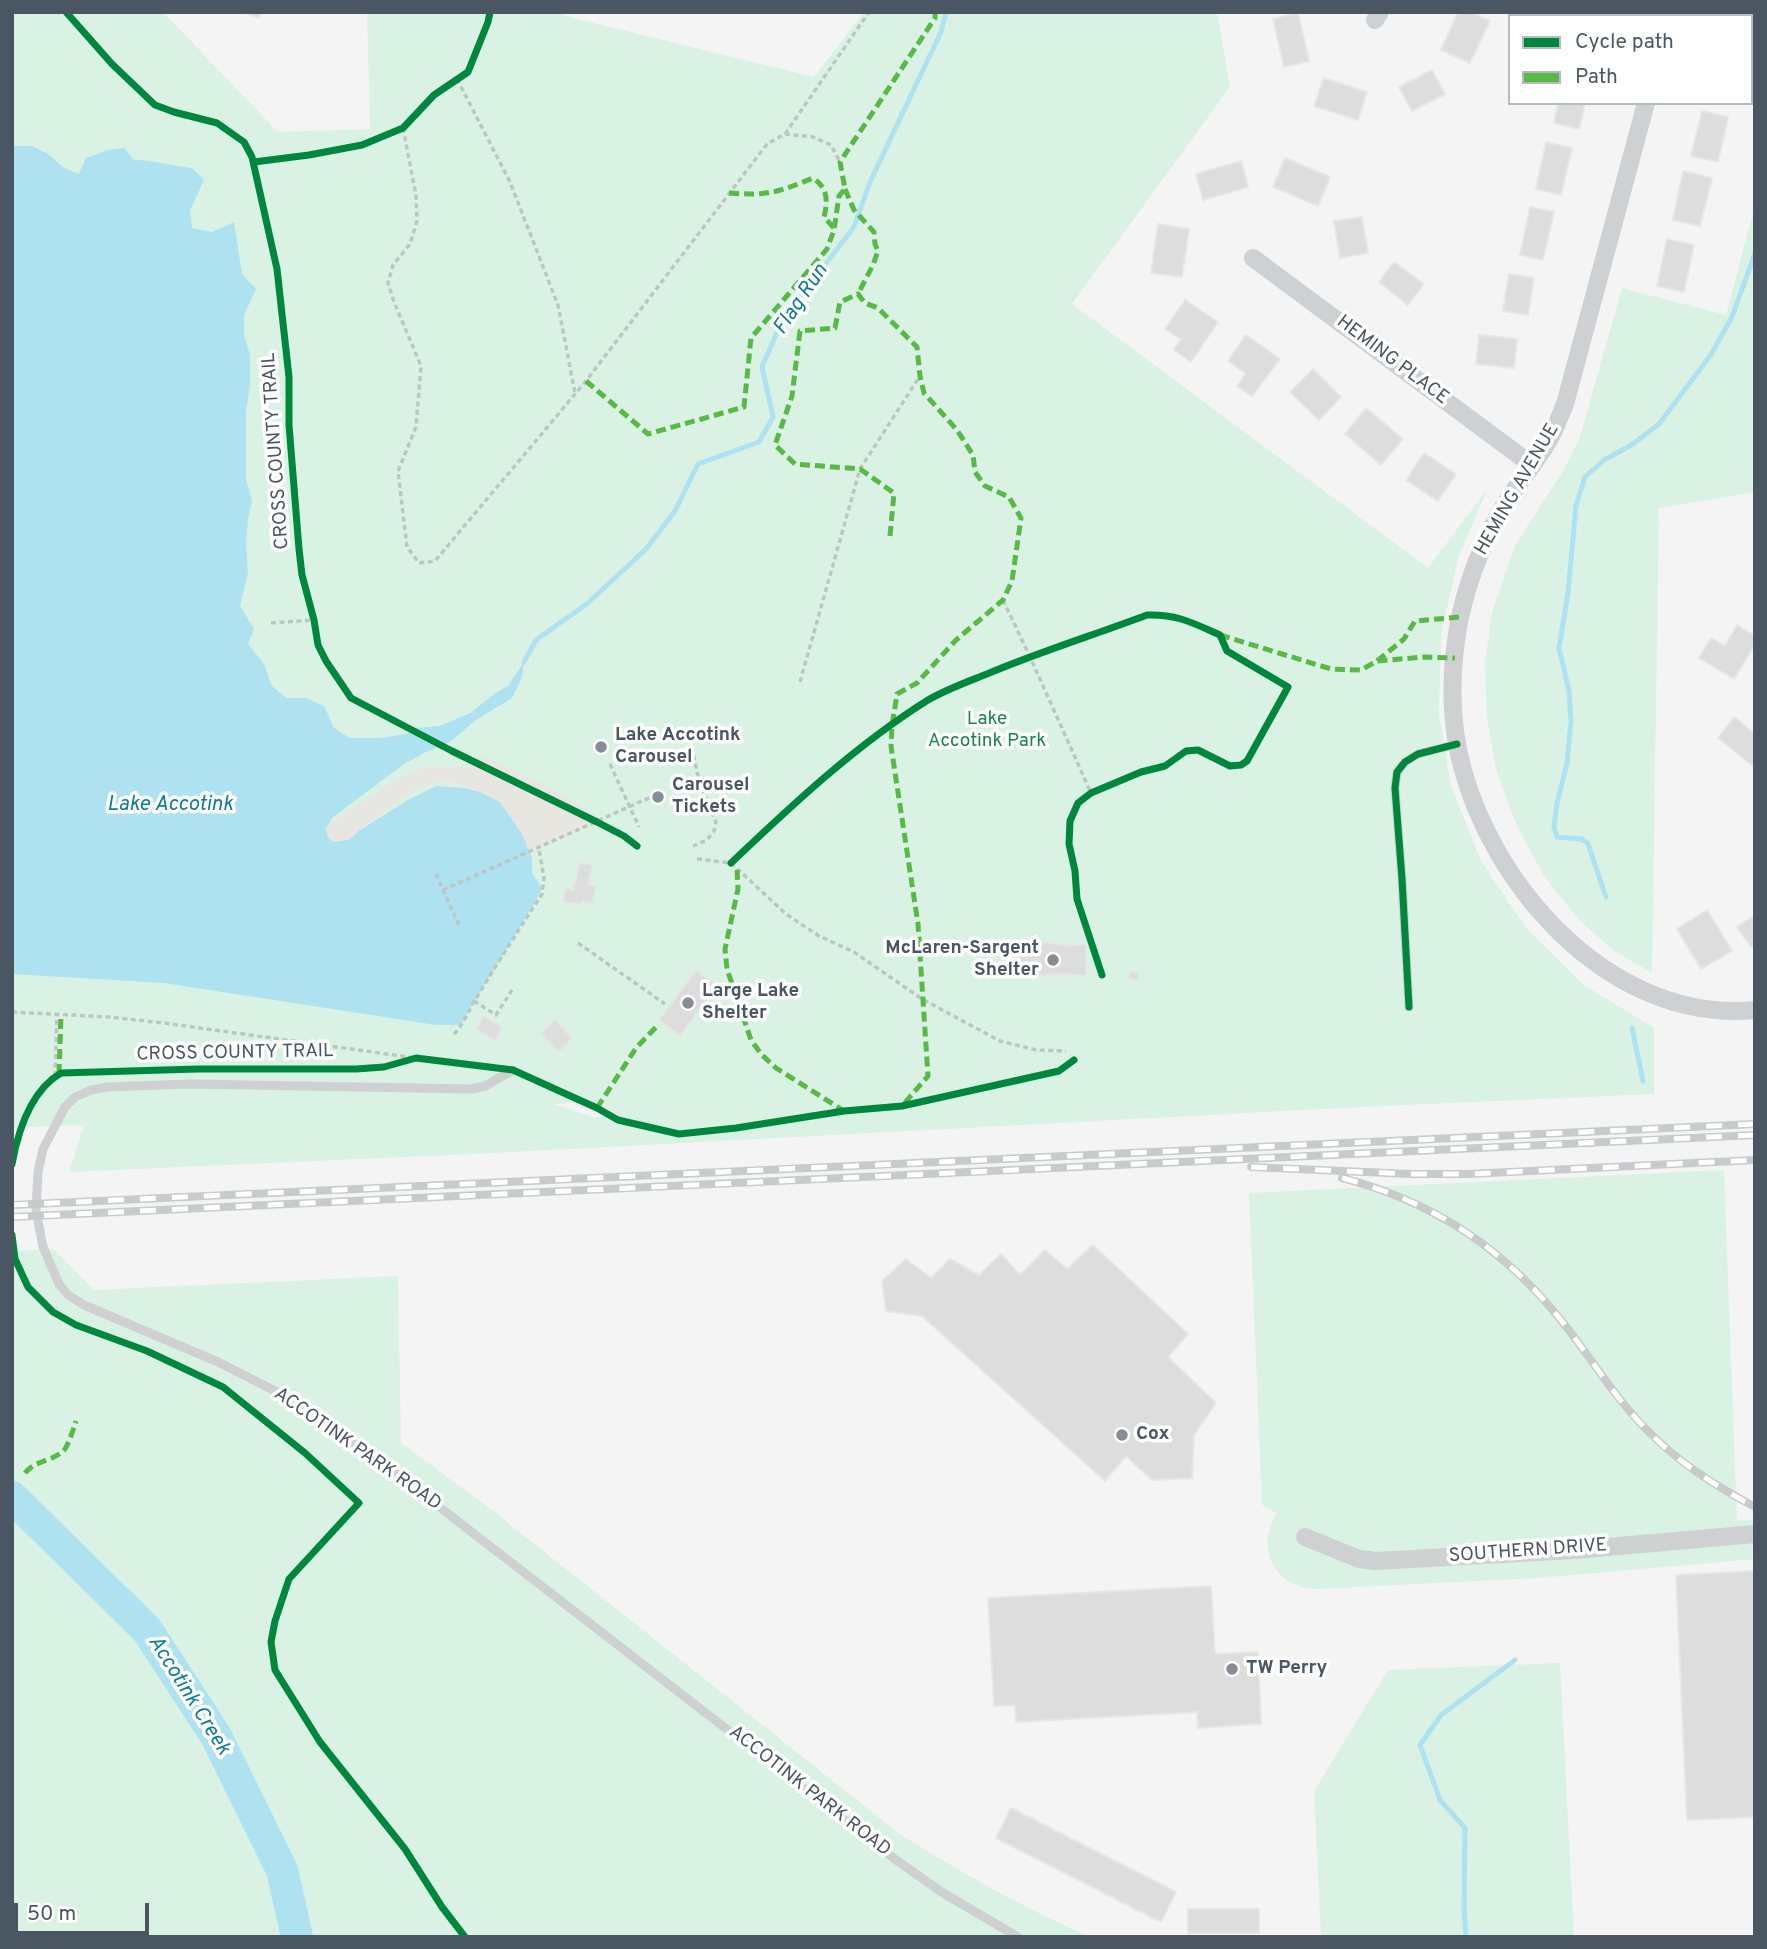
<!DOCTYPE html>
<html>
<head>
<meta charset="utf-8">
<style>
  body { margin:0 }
  #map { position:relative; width:1767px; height:1949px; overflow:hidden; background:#f4f4f4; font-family:Overpass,sans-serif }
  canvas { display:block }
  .frame { position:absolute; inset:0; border:14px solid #4a5661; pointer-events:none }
  .legend { position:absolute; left:1508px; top:14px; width:245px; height:91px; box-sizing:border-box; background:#fff; border:2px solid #b7bbc0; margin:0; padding:9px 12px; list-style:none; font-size:21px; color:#4a5661 }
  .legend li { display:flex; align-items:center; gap:14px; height:35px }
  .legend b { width:35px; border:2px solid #b7bbc0 }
  .scale { position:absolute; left:14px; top:1903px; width:135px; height:32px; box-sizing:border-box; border:4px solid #4a5661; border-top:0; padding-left:9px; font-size:21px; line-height:24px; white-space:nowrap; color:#4a5661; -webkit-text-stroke:5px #fff; paint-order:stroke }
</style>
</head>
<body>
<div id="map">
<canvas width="1767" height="1949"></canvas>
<div class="frame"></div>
<ul class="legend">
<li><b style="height:9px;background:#00873e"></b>Cycle path</li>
<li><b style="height:9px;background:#58b947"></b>Path</li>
</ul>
<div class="scale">50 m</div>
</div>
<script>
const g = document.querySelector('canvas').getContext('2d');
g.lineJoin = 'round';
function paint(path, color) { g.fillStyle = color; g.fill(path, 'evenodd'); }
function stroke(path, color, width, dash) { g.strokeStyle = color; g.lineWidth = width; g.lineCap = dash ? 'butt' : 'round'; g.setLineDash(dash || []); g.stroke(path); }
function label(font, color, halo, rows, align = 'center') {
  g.font = font + ' Overpass,sans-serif'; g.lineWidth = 7; g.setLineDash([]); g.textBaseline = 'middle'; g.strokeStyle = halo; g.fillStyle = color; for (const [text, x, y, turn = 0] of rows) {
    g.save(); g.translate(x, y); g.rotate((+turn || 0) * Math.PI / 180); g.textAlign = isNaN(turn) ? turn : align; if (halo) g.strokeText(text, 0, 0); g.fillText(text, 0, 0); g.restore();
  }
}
const green = new Path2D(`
  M12 12H163L278 132 370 129 367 12H565V16L814 77 864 12H1217L1230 87 1072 304 1428 568 1488 488 1459 555 1441 634 1439 714 1451 786 1481 861 1526 928 1584 985 1654 1028V1094L1360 1107 494 1153 69 1172 84 1125 12 1128ZM429 766 466 767 602 820 522 834 500 802 480 792 447 780 413 790 348 840ZM605 1102 606 1116 593 1117 554 1104Z
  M1755 205V492L1659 508 1652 973 1613 950 1579 920 1544 876 1517 826 1497 773 1487 718 1485 662 1492 613 1515 545 1563 471 1580 437 1622 288 1726 315Z
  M1724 1170 1737 1521 1755 1519V1559L1538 1578 1314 1589C1273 1586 1255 1547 1277 1513L1262 1505 1249 1193Z
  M54 1249 94 1290 398 1276 401 1443 488 1507 901 1835C962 1873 1024 1908 1090 1937H12V1251Z
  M1560 1663 1574 1937H1321L1314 1791 1388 1670Z`);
const sand = new Path2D(`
  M483 756 542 783 602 820 530 852 522 834 500 802 480 792 447 780 413 790 348 840 334 842 328 838 326 828 342 814 399 778 429 766 466 767Z`);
const water = new Path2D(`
  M12 146H32L48 154 64 168 79 174 86 158 108 150 124 148 134 160C154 160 172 166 192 168L204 180 190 210 192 228 212 232 234 222 242 274 256 289 244 315V335L250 355V385L246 411V479L252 501 248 519 246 545 248 573 240 606 254 629 248 644 264 664 272 686 286 698H306L324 706 334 728 350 738H380L406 734 416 728 440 726 472 712 494 694 508 686 524 662 522 678 512 698 476 720 450 742 426 752 404 764 332 818 326 828 328 838 334 842 348 840 360 830 408 800 436 786 464 788 480 792 500 802 522 834 532 858V873L542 888 534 904 460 1025H436L164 983 12 974Z`);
const stream = new Path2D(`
  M524 662 536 640 588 603 646 549 675 511 698 464 759 442 773 417 762 367 782 321 854 227 870 182 941 32 946 12
  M1606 897 1588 844 1582 839 1557 837 1554 827 1557 803 1567 763 1571 721 1569 691 1559 648 1568 593 1576 506 1585 477 1604 460 1633 444 1659 424 1710 356 1732 317 1755 253
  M1632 1028 1643 1081
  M1466 1937 1464 1908 1465 1828 1440 1800 1420 1745 1441 1715 1515 1660`);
const river = new Path2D(`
  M12 1497 147 1630 216 1736 282 1870 297 1937`);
const building = new Path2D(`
  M243 12H261L258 18Z
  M1458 12H1471L1490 21 1470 63 1441 50Z
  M1740 12H1755V36L1751 34V16H1738Z
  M1298 13 1309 61 1284 67 1273 19Z
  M1432 70 1445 94 1412 111 1399 87Z
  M1324 78 1367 92 1358 120 1314 106Z
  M1558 103H1585L1579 129 1554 123Z
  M1702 111 1728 117 1718 162 1691 156Z
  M1546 142 1572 148 1561 195 1536 189Z
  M1285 158 1330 177 1318 206 1273 187Z
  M1241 161 1248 187 1203 200 1196 174Z
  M1683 171 1712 178 1700 226 1673 220Z
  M1530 207 1554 212 1543 260 1520 255Z
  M1362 217 1368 253 1340 258 1334 221Z
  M1158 224 1189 229 1182 277 1151 273Z
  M1667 239 1694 245 1684 292 1657 286Z
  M1394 262 1424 284 1408 305 1379 282Z
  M1509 274 1534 278 1528 315 1503 311Z
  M1185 300 1218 322 1191 362 1174 350 1181 339 1165 329Z
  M1246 335 1280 359 1252 396 1237 386 1246 373 1228 361Z
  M1479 335 1517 339 1514 368 1476 364Z
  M1313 369 1341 397 1319 420 1290 392Z
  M1366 408 1403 439 1381 465 1345 434Z
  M1424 453 1456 474 1438 501 1406 480Z
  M1737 625 1755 636V644L1734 679 1699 658 1711 638 1725 646Z
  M1734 717 1755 734 1754 767 1718 738Z
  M580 862 593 865 588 885 596 886 592 904 582 901 581 905 563 901 566 888 573 890Z
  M1707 910 1732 951 1701 969 1677 929Z
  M1755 915V945L1751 947 1737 927Z
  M1019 940 1069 945 1086 944V976L1068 974 1019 976Z
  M696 970 717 986 680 1036 659 1020Z
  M1129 972H1139L1138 980 1128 979Z
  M484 1016 503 1028 495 1041 476 1029Z
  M555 1019 572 1038 559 1052 541 1033Z
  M1093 1245 1188 1334 1168 1357 1216 1403 1194 1435 1192 1478 1152 1480 1126 1456 1105 1481 922 1316 886 1311 882 1281 906 1259 931 1278 950 1259 979 1275 1001 1254 1020 1275 1045 1250 1067 1269Z
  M1755 1571V1817L1687 1820 1676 1575Z
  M1211 1586 1215 1654 1258 1652 1261 1724 1198 1728 1197 1712 1016 1722 1015 1705 994 1706 988 1598Z
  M1011 1808 1176 1892 1161 1922 996 1838Z
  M1188 1909H1259V1933H1188Z`);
const path = new Path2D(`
  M457 79 510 182 558 305 575 393
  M403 128 416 195 417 221 410 244 393 265 388 283 394 302 421 366 416 427 398 471 407 547 419 563 435 561 586 381 767 144 785 134 813 137 831 145 840 162
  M785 134 869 12
  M1003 600 1030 657 1091 793
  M271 623 314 620
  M800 682 860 469 920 376
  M692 747 699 781 716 822 714 831 707 840 693 846
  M610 764 639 827
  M697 859 731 863 786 914 819 936 854 952 922 999 1000 1041 1036 1050 1066 1051
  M436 874 459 925
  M443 890 651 797
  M578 943 665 1004
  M474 1001 496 1015 512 990
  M12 1012 109 1017 164 1023 416 1058
  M454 1034C464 1024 469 1009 477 997 498 962 520 928 542 894L544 878 539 849
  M55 1076 57 1013`);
const lane = new Path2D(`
  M1409 1007 1402 879 1395 788 1397 772 1405 762 1418 754 1457 744
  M513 1070 485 1086 472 1089 189 1084 107 1087 91 1090 75 1097 65 1107 43 1149 38 1172 36 1210 43 1247 59 1284 68 1295 84 1305 218 1362 279 1393 310 1412 398 1475 896 1860 943 1893 1018 1937`);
const street = new Path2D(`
  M1678 16 1680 12
  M1375 20 1380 12
  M1646 103 1565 404C1560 415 1556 428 1550 438 1537 461 1519 482 1505 504 1484 539 1469 577 1460 617 1452 657 1450 703 1457 744 1482 878 1607 1024 1755 1010
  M1253 258 1532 465
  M1305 1537 1359 1559 1376 1561 1574 1550 1755 1534`);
const rail = new Path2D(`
  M1251 1167 1411 1174H1469L1755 1160
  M1342 1178C1436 1202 1509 1252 1568 1329 1594 1363 1617 1400 1647 1430 1679 1463 1714 1485 1755 1507
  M12 1205 1755 1124
  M12 1217 1755 1135`);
const quiet = new Path2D(`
  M845 189 854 210 874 232 875 244 878 251 873 265 858 294
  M729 193C768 196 779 192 813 178 828 188 828 201 824 217L834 228
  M586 381 648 434 744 407 751 338 827 249 834 230 839 196 845 189 840 162 935 18V12
  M890 536 894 493 860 469 795 464 775 445 792 396 800 331 835 328 840 302 858 294 865 303 878 308 917 347 920 376 924 393 957 430 973 455 975 472 985 486 1009 497 1021 518 1012 581 1003 600 956 640 917 683 897 694 892 726 891 746 918 924 928 1076 902 1106
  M1220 635 1331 669 1361 670 1377 661 1424 657 1455 658
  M1377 661 1404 639 1415 621 1460 617
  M737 870 738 889 725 949 727 969 751 1040 762 1055 776 1068 844 1111
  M59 1074 61 1014
  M597 1108 636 1048 658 1025
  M25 1473C35 1460 55 1461 65 1449 70 1441 73 1430 76 1421`);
const cycleway = new Path2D(`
  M66 12 112 64 155 105 174 112 217 123 244 142 252 157 277 269 289 377V425L299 549 302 575 314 620 318 645 326 661 351 698 452 751 597 822 624 836 637 846
  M254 162 309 155 362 145 403 128 434 95 468 72 488 22 490 12
  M731 863C792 805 856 745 928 700 947 689 967 682 987 674 1039 652 1094 635 1147 615 1177 614 1193 623 1220 635L1227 651 1288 687 1247 761 1241 765 1230 766 1198 750 1186 751 1165 766 1141 772 1091 793 1078 803 1070 821 1069 844 1075 871 1077 899 1102 975
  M1409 1007 1402 879 1395 788 1397 772 1405 762 1418 754 1457 744
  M12 1164C18 1131 30 1091 61 1073L198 1069H356L384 1067 416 1058 513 1070 597 1108 618 1120 679 1134 736 1128 844 1111 902 1106 1059 1071 1074 1060
  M12 1235 15 1259 28 1287 53 1312 76 1325 147 1351 223 1387 305 1453 359 1503 289 1579 275 1621 271 1642 275 1670 320 1742 405 1849 442 1907 465 1937`);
const markers = [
  [601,747,7,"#868d94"],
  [658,797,7,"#868d94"],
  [1053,960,7,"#868d94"],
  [688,1003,7,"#868d94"],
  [1122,1435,7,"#868d94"],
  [1232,1669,7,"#868d94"]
];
const streetNames = [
  ["HEMING PLACE",1392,361,37],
  ["CROSS COUNTY TRAIL",277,451,-94],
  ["HEMING AVENUE",1518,490,-60],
  ["CROSS COUNTY TRAIL",235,1054,-1],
  ["ACCOTINK PARK ROAD",357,1450,35],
  ["SOUTHERN DRIVE",1528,1552,-4],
  ["ACCOTINK PARK ROAD",809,1792,38]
];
const parkNames = [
  ["Lake",987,720],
  ["Accotink Park",987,742]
];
const poiNames = [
  ["Lake Accotink",615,736],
  ["Carousel",615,758],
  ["Carousel",672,786],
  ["Tickets",672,808],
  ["McLaren-Sargent",1039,949,"right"],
  ["Shelter",1039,971,"right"],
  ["Large Lake",702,992],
  ["Shelter",702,1014],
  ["Cox",1136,1435],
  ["TW Perry",1246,1669]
];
const waterNames = [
  ["Flag Run",802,300,-56],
  ["Lake Accotink",170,806],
  ["Accotink Creek",188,1696,58]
];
paint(green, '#d9f2e3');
paint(sand, '#e7e6e1');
paint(water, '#aee2f0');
stroke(stream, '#aee2f0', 5);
stroke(river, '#aee2f0', 32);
paint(building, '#ddddde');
stroke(building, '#e5e6e7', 2);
stroke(path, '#bcc7c4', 3.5, [5, 3.5]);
stroke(lane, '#ced0d2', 9);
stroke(street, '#ced0d2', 18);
stroke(rail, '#c9cacc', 8);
stroke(rail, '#fff', 5, [16]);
stroke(quiet, '#58b947', 5, [10, 5]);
stroke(cycleway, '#00873e', 7);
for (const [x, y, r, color] of markers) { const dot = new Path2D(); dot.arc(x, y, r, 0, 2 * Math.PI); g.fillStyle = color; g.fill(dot); stroke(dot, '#fff', 2.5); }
label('19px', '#4a5661', '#fff', streetNames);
label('19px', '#17864f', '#fff', parkNames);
label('bold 19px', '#4a5661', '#fff', poiNames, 'left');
label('italic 21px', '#0c7c9b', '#fff', waterNames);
</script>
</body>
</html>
